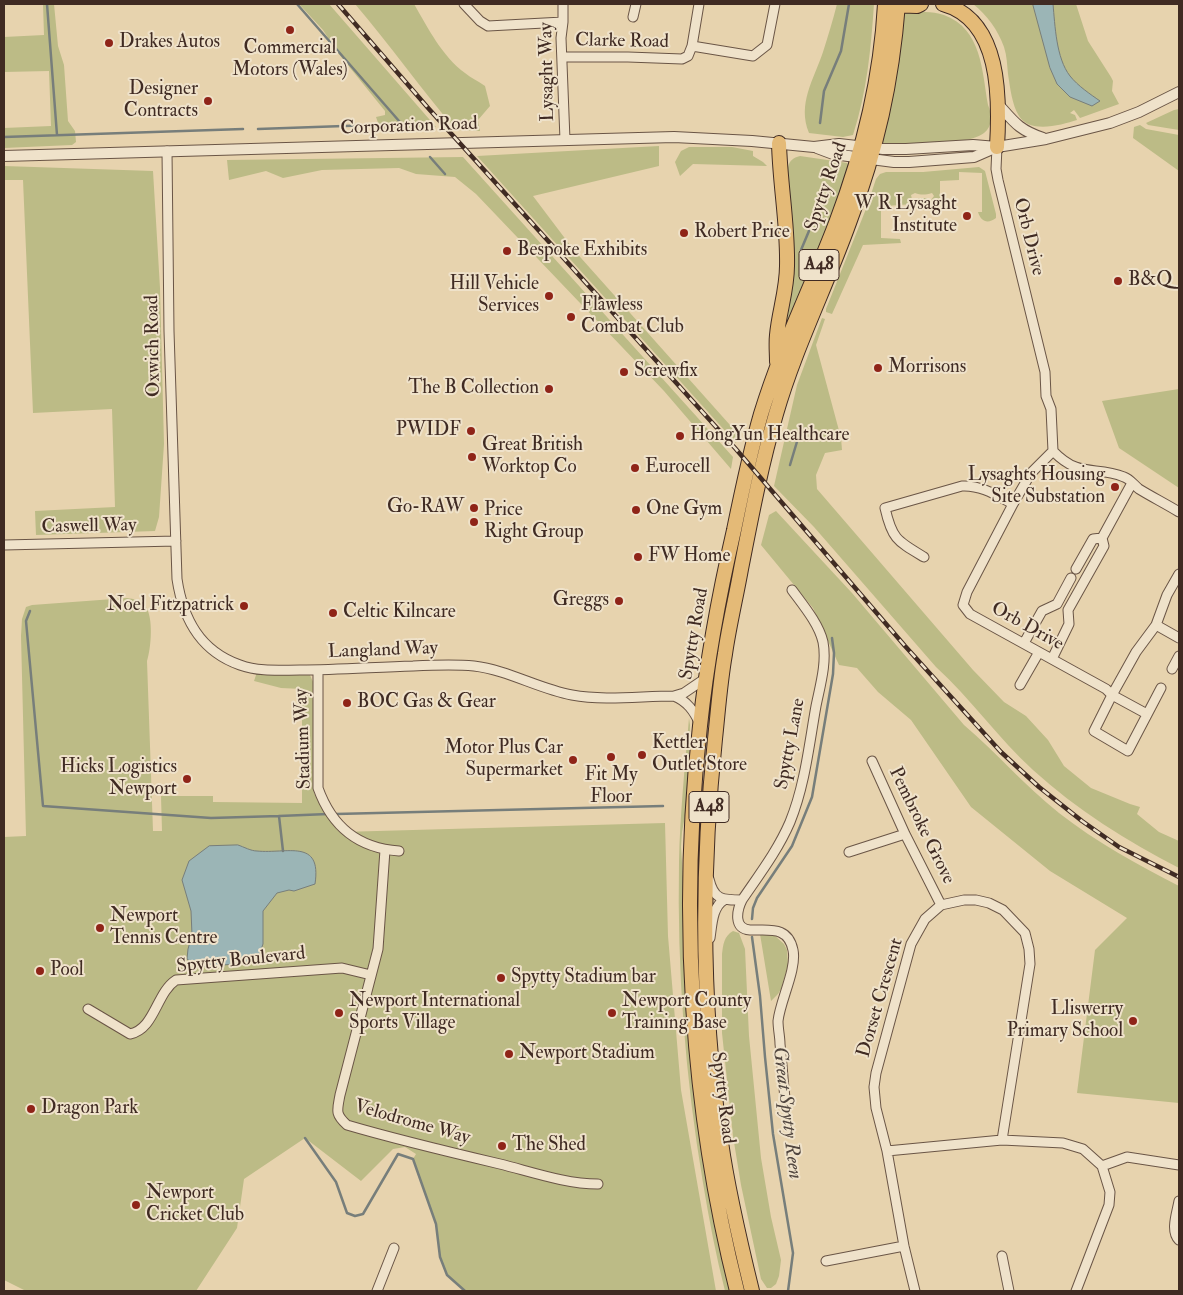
<!DOCTYPE html>
<html>
<head>
<meta charset="utf-8">
<style>
  body { margin:0 }
  #map { position:relative; width:1183px; height:1295px; overflow:hidden; background:#e7d3ae; font-family:"IM FELL Double Pica",serif }
  canvas { display:block }
  .frame { position:absolute; inset:0; border:5px solid #402b23; pointer-events:none }
</style>
</head>
<body>
<div id="map">
<canvas width="1183" height="1295"></canvas>
<div class="frame"></div>
</div>
<script>
const g = document.querySelector('canvas').getContext('2d');
g.lineJoin = 'round';
function paint(path, color) { g.fillStyle = color; g.fill(path, 'evenodd'); }
function stroke(path, color, width, dash) { g.strokeStyle = color; g.lineWidth = width; g.lineCap = dash ? 'butt' : 'round'; g.setLineDash(dash || []); g.stroke(path); }
function label(font, color, halo, rows, align = 'center') {
  g.font = font + ' "IM FELL Double Pica",serif'; g.lineWidth = 4; g.setLineDash([]); g.textBaseline = 'middle'; g.strokeStyle = halo; g.fillStyle = color; for (const [text, x, y, turn = 0] of rows) {
    g.save(); g.translate(x, y); g.rotate((+turn || 0) * Math.PI / 180); g.textAlign = isNaN(turn) ? turn : align; if (halo) g.strokeText(text, 0, 0); g.fillText(text, 0, 0); g.restore();
  }
}
const green = new Path2D(`
  M43 4H54L58 46 64 65 68 121 75 131 76 142 72 145 4 148V128L51 126 49 71 4 72V37L44 35Z
  M299 4H329L436 127 381 131 376 117 385 115V111L338 53 323 30Z
  M355 4H414C428 28 442 56 465 73 471 78 478 81 485 86L490 106 478 120 480 131 456 130C421 89 390 45 355 4Z
  M837 4H874C871 48 867 92 853 135L843 137 809 133C797 104 814 79 823 52 828 36 833 20 837 4Z
  M973 4H1076L1088 41 1111 77 1113 81 1112 91 1119 104 1080 118 1074 110 1070 113 1075 115 1077 120C1061 125 1030 134 1019 116 1012 105 1010 87 1008 74 1007 65 1007 56 1004 47 998 30 987 15 973 4Z
  M905 11C918 12 932 11 944 15 982 29 982 71 988 105 992 114 993 126 984 133 968 146 904 144 883 143L895 86Z
  M1179 109V130L1148 125 1146 123 1174 110Z
  M1140 125 1146 129 1179 135V155L1178 156 1179 171 1133 138 1134 127Z
  M659 146V166L533 196 573 249 738 434 736 443 477 156Z
  M689 147H732L753 151V156L763 162 767 166 693 164 680 176 675 162 681 151Z
  M800 156 841 162 847 163 848 165 836 208 788 323 786 321 785 167H788C790 160 793 158 800 156Z
  M463 157 733 457 731 469 664 391 476 194 455 177 416 174 399 168 322 170 283 178 266 171 229 180 227 160Z
  M4 166 153 171 160 288 164 444 159 517 155 531 36 535 35 511 115 507 112 409 33 413 23 180H4Z
  M979 167 985 171 996 214V218C988 224 981 222 978 212H982V173L959 172V180L940 181V205H916V200L918 198H928L931 200 934 196 932 193C925 195 921 195 915 193L911 195 913 204 886 206V210L881 211V238L900 239 901 243 863 245 832 314 826 312V309L866 209 876 179 880 174 886 172H923Z
  M822 318 825 319 816 345 841 438 842 450 825 453 816 475 817 489 973 670 1004 702 1026 716 1048 740 1064 766 1091 788 1130 804 1140 807 1137 814 1159 832 1179 841V868C1127 841 1077 810 1033 770 998 738 971 699 936 667L814 527 774 486 797 385Z
  M1179 389V488L1119 448 1102 401Z
  M776 511 852 593 964 725C997 753 1025 786 1059 813 1096 842 1138 865 1179 886V1103L1077 1093 1095 950 1127 918 1050 871 971 807 911 720 878 692 857 668 839 665 813 608 761 545 769 515Z
  M127 598C134 599 140 600 145 606 154 616 151 649 147 661L153 831H162L161 796H213V802L302 803V689L281 688 254 681 257 672 309 673 314 684V793L321 806 341 829V832L665 823 668 936 681 1090 716 1291H465L447 1275 440 1257 436 1224 413 1159 416 1154 405 1147 393 1149 361 1181 305 1138 244 1179 237 1228 196 1291H26L4 1280V837L26 836 21 636 22 619 26 607 32 605Z
  M689 718 690 725 688 800 682 832 681 847 685 908 732 1291H725C716 1256 709 1219 703 1183 685 1077 677 970 679 862 680 814 685 766 689 718Z
  M733 931 739 933 745 949 749 1036 761 1158 771 1217 781 1260 779 1276 776 1284 771 1288H767L761 1279 741 1185 733 1136 722 1033V954C723 945 724 936 733 931Z
  M760 934H773L784 944 787 950 788 965 781 989 778 994 771 1001Z`);
const water = new Path2D(`
  M1033 4H1053C1055 25 1056 58 1070 76 1078 86 1090 94 1100 101L1092 106 1070 97 1057 84 1050 68Z
  M238 845C244 847 251 851 257 851 287 854 322 838 315 884L294 891 289 890 277 893 263 911V944L259 955 248 963 198 967 187 959 188 949 192 935 191 911 182 880 189 861 209 846Z`);
const stream = new Path2D(`
  M47 4 57 135
  M297 4 406 129
  M820 123 824 91 841 51 849 4
  M258 129 401 124
  M4 137 243 129
  M430 157 445 174
  M801 260V250L819 207
  M790 465 802 425
  M30 611 26 621 43 806 211 818 279 816 283 851
  M336 814 663 806
  M279 816 328 814
  M752 919 753 908 757 898 792 846 812 797 833 674 834 653 832 638
  M752 937 760 996 765 1057 773 1134 793 1253 788 1291
  M305 1138 336 1182 347 1213 355 1216 363 1214 398 1154 413 1159 436 1224 440 1257 447 1275 465 1291`);
const minor = new Path2D(`
  M464 4 480 21 488 26 563 22
  M563 4V22L561 38 565 140
  M633 17 636 4
  M692 46 753 56 767 45 775 4
  M562 57H628L682 59 688 56 692 46 699 4
  M997 147 996 169 998 180 1045 372 1046 396 1051 409 1053 451 1031 473 1013 504 967 592 963 605 970 614 1106 689 1112 695 1136 652 1156 625 1167 595 1179 574
  M167 151 169 331 177 579C183 619 200 651 240 665 259 672 280 670 300 670 338 670 376 667 413 666 433 665 454 664 474 666 508 670 539 689 572 695 604 701 641 696 674 696L684 693 706 678
  M1053 451C1080 479 1095 465 1124 477 1130 479 1134 485 1139 489 1152 497 1166 504 1179 512
  M4 545 176 541
  M924 557C897 541 892 539 885 508L962 486C981 485 996 495 1013 504
  M1076 569 1093 539 1102 538
  M1156 625 1179 638
  M1024 643 1042 611 1057 604 1071 578
  M1052 659 1069 624 1068 610 1104 546 1102 538 1132 483
  M1172 669 1179 656
  M318 670V788C332 827 358 848 399 851
  M1020 685 1039 652
  M674 696C687 701 694 711 700 724
  M1147 714 1112 695 1094 731 1128 751 1161 688
  M872 761 905 834 941 905
  M385 850 378 949 340 1095C337 1111 335 1114 347 1125 398 1140 449 1152 500 1164 532 1172 566 1184 598 1184
  M849 852 905 834
  M709 879C714 900 722 900 742 900 737 910 733 929 750 930 768 931 788 925 793 950 797 969 780 1001 778 1021 778 1029 780 1037 780 1044 782 1062 783 1080 785 1098
  M742 900C759 875 778 850 790 822 805 785 809 745 816 706 820 686 827 663 823 642 819 624 803 605 792 590
  M710 938C712 926 712 907 724 900
  M88 1009 130 1034C155 1029 156 993 176 980L342 968 371 975
  M887 1151 1002 1140 1063 1143 1083 1149 1102 1166 1110 1192 1109 1205 1076 1291
  M1102 1166 1127 1157 1179 1165
  M1179 1201C1177 1213 1170 1231 1179 1240
  M1002 1256 1009 1291
  M826 1261 904 1246
  M377 1291 394 1248
  M915 1291 904 1246 887 1151 876 1108 874 1087 876 1073 911 944 925 919 941 905 964 900H976L989 903 1003 910 1025 933 1029 949 1030 964 1002 1140`);
const tertiary = new Path2D(`
  M998 104C1014 122 1019 130 1043 138
  M817 148 833 154 894 162H909L974 157 997 147 1046 139 1110 123 1139 112 1179 92
  M4 156 674 137 752 141 814 147 839 144 883 149H906L973 145 997 147`);
const primary = new Path2D(`
  M943 4C1001 20 1000 98 997 147
  M889 5 917 6 921 4
  M777 362C777 353 776 344 777 335 779 312 787 290 787 266 788 225 780 185 779 143
  M737 1291C691 1109 679 912 700 726 707 660 719 595 734 530 742 491 750 452 761 414 781 348 812 286 836 223 863 152 881 79 885 4
  M752 1291C740 1242 728 1192 721 1142 701 1008 701 873 715 739 718 711 720 682 725 654 729 626 736 597 741 569 751 518 761 465 776 414 795 348 826 287 849 223 877 149 892 82 898 4`);
const rail = new Path2D(`
  M338 4 429 109 735 448 905 646 1001 752 1039 787 1082 821 1119 847 1179 877`);
const markers = [
  [290,30,5,"#8f2418"],
  [109,43,5,"#8f2418"],
  [208,101,5,"#8f2418"],
  [967,216,5,"#8f2418"],
  [684,233,5,"#8f2418"],
  [507,251,5,"#8f2418"],
  [1118,281,5,"#8f2418"],
  [549,296,5,"#8f2418"],
  [571,317,5,"#8f2418"],
  [878,368,5,"#8f2418"],
  [624,372,5,"#8f2418"],
  [549,389,5,"#8f2418"],
  [471,431,5,"#8f2418"],
  [680,436,5,"#8f2418"],
  [472,457,5,"#8f2418"],
  [635,468,5,"#8f2418"],
  [1115,487,5,"#8f2418"],
  [474,508,5,"#8f2418"],
  [636,510,5,"#8f2418"],
  [474,522,5,"#8f2418"],
  [638,557,5,"#8f2418"],
  [619,601,5,"#8f2418"],
  [244,606,5,"#8f2418"],
  [333,613,5,"#8f2418"],
  [347,703,5,"#8f2418"],
  [642,755,5,"#8f2418"],
  [611,757,5,"#8f2418"],
  [573,760,5,"#8f2418"],
  [187,779,5,"#8f2418"],
  [100,928,5,"#8f2418"],
  [40,971,5,"#8f2418"],
  [501,978,5,"#8f2418"],
  [339,1013,5,"#8f2418"],
  [612,1013,5,"#8f2418"],
  [1133,1021,5,"#8f2418"],
  [509,1054,5,"#8f2418"],
  [31,1109,5,"#8f2418"],
  [502,1146,5,"#8f2418"],
  [136,1205,5,"#8f2418"]
];
const shields = [
  [819,265,40],
  [709,807,40]
];
const shieldNames = [
  ["A48",819,265],
  ["A48",709,807]
];
const streetNames = [
  ["Clarke Road",622,42,1],
  ["Lysaght Way",548,72,-91],
  ["Corporation Road",409,127,-2],
  ["Spytty Road",827,187,-71],
  ["Orb Drive",1028,237,76],
  ["Oxwich Road",154,346,-91],
  ["Caswell Way",89,527,-1],
  ["Orb Drive",1027,627,29],
  ["Spytty Road",695,634,-80],
  ["Langland Way",383,651,-2],
  ["Stadium Way",304,739,-92],
  ["Spytty Lane",791,744,-79],
  ["Pembroke Grove",921,826,64],
  ["Spytty Boulevard",241,961,-6],
  ["Dorset Crescent",881,998,-74],
  ["Spytty Road",722,1098,83],
  ["Velodrome Way",412,1123,16]
];
const poiNames = [
  ["Drakes Autos",119,43],
  ["Commercial",290,49,"center"],
  ["Motors (Wales)",290,71,"center"],
  ["Designer",198,90,"right"],
  ["Contracts",198,112,"right"],
  ["W R Lysaght",957,205,"right"],
  ["Institute",957,227,"right"],
  ["Robert Price",694,233],
  ["Bespoke Exhibits",517,251],
  ["B&Q",1128,281],
  ["Hill Vehicle",539,285,"right"],
  ["Services",539,307,"right"],
  ["Flawless",581,306],
  ["Combat Club",581,328],
  ["Morrisons",888,368],
  ["Screwfix",634,372],
  ["The B Collection",539,389,"right"],
  ["PWIDF",461,431,"right"],
  ["HongYun Healthcare",690,436],
  ["Great British",482,446],
  ["Worktop Co",482,468],
  ["Eurocell",645,468],
  ["Lysaghts Housing",1105,476,"right"],
  ["Site Substation",1105,498,"right"],
  ["Go-RAW",464,508,"right"],
  ["One Gym",646,510],
  ["Price",484,511],
  ["Right Group",484,533],
  ["FW Home",648,557],
  ["Greggs",609,601,"right"],
  ["Noel Fitzpatrick",234,606,"right"],
  ["Celtic Kilncare",343,613],
  ["BOC Gas & Gear",357,703],
  ["Kettler",652,744],
  ["Outlet Store",652,766],
  ["Motor Plus Car",563,749,"right"],
  ["Supermarket",563,771,"right"],
  ["Hicks Logistics",177,768,"right"],
  ["Newport",177,790,"right"],
  ["Fit My",611,776,"center"],
  ["Floor",611,798,"center"],
  ["Newport",110,917],
  ["Tennis Centre",110,939],
  ["Pool",50,971],
  ["Spytty Stadium bar",511,978],
  ["Newport International",349,1002],
  ["Sports Village",349,1024],
  ["Newport County",622,1002],
  ["Training Base",622,1024],
  ["Lliswerry",1123,1010,"right"],
  ["Primary School",1123,1032,"right"],
  ["Newport Stadium",519,1054],
  ["Dragon Park",41,1109],
  ["The Shed",512,1146],
  ["Newport",146,1194],
  ["Cricket Club",146,1216]
];
const waterNames = [
  ["Great Spytty Reen",786,1113,83]
];
paint(green, '#bcbb86');
paint(water, '#9bb5b6');
stroke(water, '#777e7b', 1);
stroke(stream, '#777e7b', 2.5);
stroke(minor, '#6a5546', 11);
stroke(tertiary, '#6a5546', 12);
stroke(primary, '#402b23', 16);
stroke(minor, '#efe2ca', 9);
stroke(tertiary, '#efe2ca', 10);
stroke(primary, '#e4ba77', 14);
stroke(rail, '#402b23', 4.5);
stroke(rail, '#efe2ca', 2.5, [8]);
for (const [x, y, r, color] of markers) { const dot = new Path2D(); dot.arc(x, y, r, 0, 2 * Math.PI); g.fillStyle = color; g.fill(dot); stroke(dot, '#efe2ca', 2); }
for (const [x, y, w] of shields) { const box = new Path2D(); box.roundRect(x - w / 2, y - 15.5, w, 31, 4); g.fillStyle = '#efe2ca'; g.fill(box); stroke(box, '#402b23', 1); }
label('bold 18px', '#402b23', null, shieldNames);
label('19px', '#402b23', '#efe2ca', streetNames);
label('19px', '#402b23', '#efe2ca', poiNames, 'left');
label('italic 20px', '#524740', '#efe2ca', waterNames);
</script>
</body>
</html>
